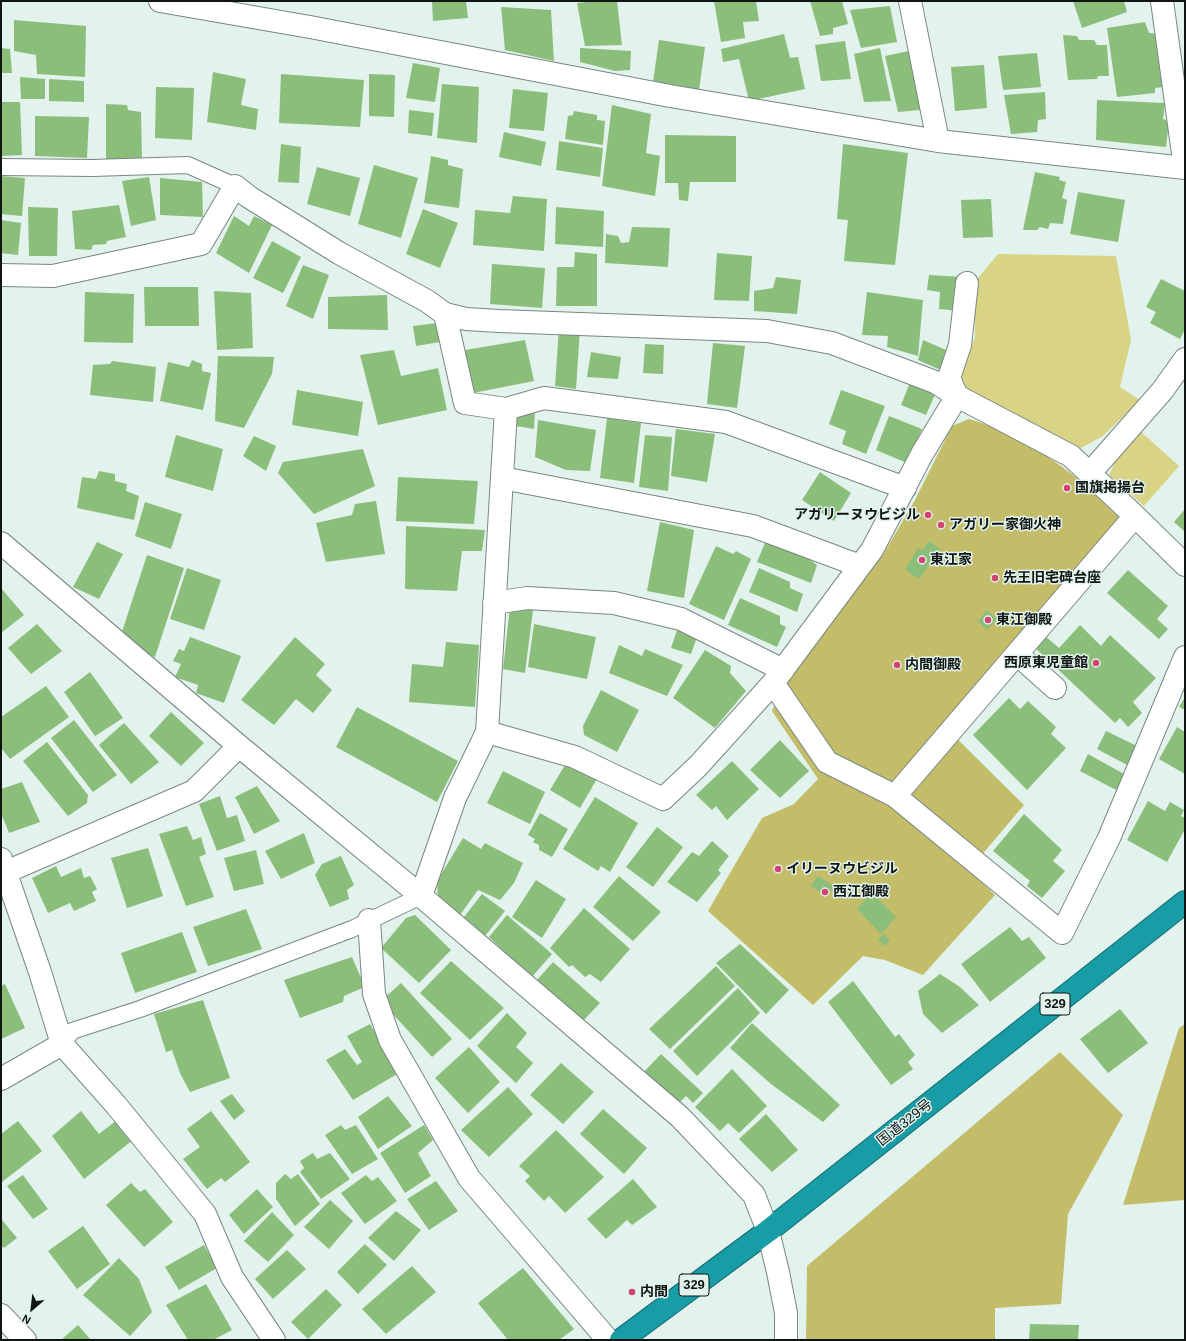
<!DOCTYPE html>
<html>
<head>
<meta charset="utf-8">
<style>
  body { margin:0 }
  #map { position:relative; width:1186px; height:1341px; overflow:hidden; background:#e2f2ec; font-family:Helvetica,sans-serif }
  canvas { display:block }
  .frame { position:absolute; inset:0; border:2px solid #0f1513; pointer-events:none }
  .north { position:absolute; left:12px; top:1289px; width:40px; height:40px; -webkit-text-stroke:3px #e2f2ec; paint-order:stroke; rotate:208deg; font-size:11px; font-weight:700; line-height:16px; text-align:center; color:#0f1513 }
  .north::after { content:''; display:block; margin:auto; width:14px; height:18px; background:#0f1513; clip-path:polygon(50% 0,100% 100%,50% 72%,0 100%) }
</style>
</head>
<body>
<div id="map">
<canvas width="1186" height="1341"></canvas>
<div class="frame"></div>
<div class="north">N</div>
</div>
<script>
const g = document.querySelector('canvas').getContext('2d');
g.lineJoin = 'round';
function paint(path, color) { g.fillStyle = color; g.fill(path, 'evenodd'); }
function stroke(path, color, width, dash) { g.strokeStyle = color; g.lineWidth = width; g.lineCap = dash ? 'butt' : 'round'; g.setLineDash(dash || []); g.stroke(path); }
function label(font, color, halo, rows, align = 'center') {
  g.font = font + ' Helvetica,"Noto Sans JP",sans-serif'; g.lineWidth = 3; g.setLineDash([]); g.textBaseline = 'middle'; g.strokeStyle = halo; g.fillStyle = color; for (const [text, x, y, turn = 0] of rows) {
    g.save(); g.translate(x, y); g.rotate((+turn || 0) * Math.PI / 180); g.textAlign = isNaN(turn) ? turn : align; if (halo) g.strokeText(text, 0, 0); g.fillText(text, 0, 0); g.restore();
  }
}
const green = new Path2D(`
  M998 254 1116 256 1131 340 1120 387 1140 400 1103 436 1081 448 966 388 959 377 975 337 974 283Z
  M1140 431 1179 466 1144 506 1109 475 1116 460Z`);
const forest = new Path2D(`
  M969 419C1006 430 1044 452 1074 476 1092 490 1107 507 1124 522L944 726 1024 805 969 870 995 895 923 975 885 960 863 956 813 1005 708 911 762 818 794 804 818 779 772 711 787 678 884 553 915 500 952 426Z
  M1185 1024V1200L1123 1205 1179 1028Z
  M1060 1052 1123 1115 1068 1214 1061 1304 995 1308V1340H806L807 1266Z`);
const building = new Path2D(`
  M432 1H466L468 18 433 21Z
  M594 1H617L622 45 585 46 577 3Z
  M714 1H756L759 21 743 22 745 38 721 42Z
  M810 1H842L848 24 833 28V34L820 36Z
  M1073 1H1124L1127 12 1082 28Z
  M890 6 897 42 861 48 850 10Z
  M501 7 551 10 554 61 505 50Z
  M14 20 86 26 85 77 37 74 36 55 14 51Z
  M1145 22 1149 33 1161 34 1171 86 1155 88V93L1117 97 1107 28Z
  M784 34 790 58 798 57 805 89 749 101 739 59 723 62 721 49Z
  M1063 35 1077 36 1079 40H1094L1097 45H1107L1109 76H1098L1097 79 1068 80Z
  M659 40 705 47 699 90 653 82Z
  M845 41 851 79 821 81 815 45Z
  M1 48 10 49 12 73H1Z
  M580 48 631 51 630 70 615 71 580 62Z
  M880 48 891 101 864 102 854 54Z
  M909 51 920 110 898 112 885 56Z
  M1037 53 1041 87 1003 90 998 56Z
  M413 63 440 68 435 102 406 98Z
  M984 65 987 108 955 111 951 67Z
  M213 72 246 79 241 105 258 109 256 130 207 122Z
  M281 74 364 80 360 127 279 123Z
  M369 74 395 75 394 117 369 116Z
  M20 77 45 79V99H21Z
  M49 79 84 81V102L49 101Z
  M442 84 479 87 477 143 437 138Z
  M156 87 194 88 192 140 155 138Z
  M513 89 548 93 544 131 509 128Z
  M1045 92 1046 119 1038 120 1037 132 1011 134 1004 95Z
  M1097 100 1165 103 1163 119 1169 121 1166 147 1096 140Z
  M1 102H20L22 155 1 156Z
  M106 104 127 105 128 110 141 112 142 159H106Z
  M612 105 651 114 646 153 660 156 655 196 602 186Z
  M409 110 434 113 432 136 408 133Z
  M574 111 597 115V120L605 121 603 145 565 139 568 116 573 115Z
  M35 116 89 117 87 158 35 156Z
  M504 132 546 142 541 166 499 157Z
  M665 135 736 136V182H690L688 201 679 200 678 183H665Z
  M559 141 603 148 600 177 556 170Z
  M281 144 301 147 299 183 278 182Z
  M843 144 908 153 895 265 844 261 848 220 837 219Z
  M431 156 448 160V165L463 169 459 208 424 203Z
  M374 165 418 178 401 238 358 224Z
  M317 167 360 178 350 216 307 204Z
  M1035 172 1060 177 1059 180 1066 182 1062 198 1067 200 1063 224 1050 223 1048 229 1040 227 1037 230H1023Z
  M1 176 25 178 22 216 1 214Z
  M149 177 156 220 131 226 122 181Z
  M160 178 202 182 203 217 160 215Z
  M1078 192 1125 200 1118 242 1070 234Z
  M513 196 547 199 544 251 473 245 475 210 510 213Z
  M991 199 993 237 963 238 961 200Z
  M119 205 126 237 107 241 106 244 93 245 91 250 75 249 72 211Z
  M28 207 58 208 57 256H29Z
  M556 207 604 211 603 247 555 244Z
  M423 209 458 223 440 268 406 254Z
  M234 216 249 226 254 216 272 225 249 273 216 253Z
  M1 220 21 223 18 255 1 253Z
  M632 227 670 228 668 267 605 263 606 234 618 236 621 243 629 242Z
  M272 241 301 257 283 293 253 278Z
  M575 252 597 254V306H556L557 267H574Z
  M717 253 752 256 749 301 714 300Z
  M492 264 545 268 542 308 490 304Z
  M303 265 329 275 313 319 286 306Z
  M929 275 963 277 960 311 939 309 940 292 927 290Z
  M776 277 801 280 797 314 754 311V291L773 288Z
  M1161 279 1185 291V329L1180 339 1150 323 1156 312 1146 307Z
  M144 287H198L199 326H145Z
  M214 291 251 293 253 348 217 350Z
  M85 292 134 294 133 343 84 342Z
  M867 292 923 300 918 356 887 347 888 336 862 335Z
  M387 295 388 330 328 329V297Z
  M437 323 440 342 416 346 413 326Z
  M559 328 580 329 576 389 555 386Z
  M525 340 534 381 473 393 465 350Z
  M923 340 953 353 945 372 918 360Z
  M713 343 745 346 737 408 707 404Z
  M645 344 664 345 663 374 643 373Z
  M394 350 401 376 438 368 447 410 378 425 360 355Z
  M591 352 621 357 618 379 587 377Z
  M218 356 274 357 272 374 244 428 215 421Z
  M192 360 202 364V371L211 373 203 410 160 401 168 362 189 367Z
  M112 361 156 367 153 402 90 395 93 365 110 364Z
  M911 380 937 390 926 415 901 405Z
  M297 390 363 402 358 436 292 425Z
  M841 390 885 406 866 454 842 444 846 431 829 424Z
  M517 408 535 410 534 429 516 426Z
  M889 416 922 429 907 463 876 450Z
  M607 418 641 423 634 483 600 478Z
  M538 420 596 430 590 471 566 470 535 457Z
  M676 429 715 434 707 482 671 476Z
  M176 435 223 449 213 491 165 477Z
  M645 435 672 437 668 491 639 487Z
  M254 436 276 446 266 471 243 456Z
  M363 449 375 486 314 514 278 473 283 462Z
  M99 471 115 474V481L127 484 126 491 139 496 134 520 77 508 82 477 96 479Z
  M820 472 851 493 834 521 802 500Z
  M398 477 478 481 474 524 396 521Z
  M376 501 385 554 326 562 316 523 352 515 355 504Z
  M145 502 182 514 171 549 135 536Z
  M1185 509V532L1174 522Z
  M660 522 694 530 684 598 647 591Z
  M406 526 485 530 482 551H462L457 591 405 589Z
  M767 538 808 552 809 559 817 565 811 583 757 562Z
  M929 541 940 549 919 579 905 570 918 548 923 550Z
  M97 542 123 554 99 599 73 587Z
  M716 546 733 554 736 551 751 559 724 620 689 604Z
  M147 555 184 568 155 657 143 653 121 635Z
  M187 568 221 580 204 630 170 619Z
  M759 568 790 582V588L803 594 797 612 749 592Z
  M1128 570 1168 606 1157 619 1168 629 1159 639 1107 593Z
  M1 588 24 615 1 633Z
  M740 598 780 616V624L786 627 777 647 728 625Z
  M510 607 533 610 525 673 503 669Z
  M987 610 997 619 987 630 978 621Z
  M37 624 62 651 31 674 8 648Z
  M534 624 596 637 587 679 528 667Z
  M1080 625 1101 646 1110 635 1156 678 1133 702 1142 713 1128 727 1120 718 1115 723 1034 647 1045 636 1059 648Z
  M678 627 698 634 691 654 671 648Z
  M190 637 241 656 224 703 196 693 198 685 175 677 181 664 173 661 179 649 184 651Z
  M295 637 325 664 316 675 332 690 313 713 296 699 274 725 241 700Z
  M446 642 479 645 475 707 409 702 412 664 443 667Z
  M619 645 642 656 645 649 683 665 667 696 609 673Z
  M705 650 731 666 730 673 746 691 715 728 673 698Z
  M90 672 123 718 95 736 64 692Z
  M46 686 69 717 10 759 1 748V717Z
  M601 690 639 710 617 752 584 735 583 726Z
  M1185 697V710L1179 707Z
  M1009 698 1020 709 1028 701 1056 727 1051 734 1066 748 1027 790 973 735Z
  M357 707 458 761 437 802 336 747Z
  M171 712 204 743 181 766 149 736Z
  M74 720 117 775 93 792 51 738Z
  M124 723 159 762 131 784 99 745Z
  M1177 727 1185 732V774L1159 759Z
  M1106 731 1139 747 1129 766 1097 749Z
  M780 740 809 771 780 798 750 770Z
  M47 742 88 795 87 803 68 816 23 761Z
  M1088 754 1124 774 1116 790 1080 771Z
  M568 760 598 777 580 808 550 790Z
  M732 761 759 789 727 820 716 806 712 810 696 795Z
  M503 771 545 792 530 824 487 803Z
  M22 782 40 822 9 833 1 813V789Z
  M257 786 280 821 254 834 235 797Z
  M220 796 227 818 237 815 245 841 217 851 199 804Z
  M595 797 638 823 610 872 601 866 598 871 563 849Z
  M1148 801 1165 811 1170 802 1184 810 1181 816 1185 818V829L1167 862 1127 840Z
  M540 813 568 829 552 857 539 850V845L533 842 535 839 528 835Z
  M1024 814 1062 850 1053 861 1065 871 1042 898 1027 886 1030 881 993 851Z
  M187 826 193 840 201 837 206 854 199 857 214 897 186 906 159 834Z
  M657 827 683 847 653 887 626 867Z
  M304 833 315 863 281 879 265 851Z
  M463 838 481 849 485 843 523 863 514 883 500 900 478 890 460 915 438 901 437 881Z
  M712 841 729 856 718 870 721 873 697 902 667 882 692 852 699 856Z
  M148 848 163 896 127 908 111 858Z
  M256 850 264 884 234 891 224 858Z
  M341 856 354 885 347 890 349 899 330 907 315 875 322 864Z
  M56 866 61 877 81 868 84 878 90 876 97 889 92 892 96 901 74 911 70 903 48 913 32 878Z
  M619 876 661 912 633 941 593 907Z
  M818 876 834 886 827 897 811 886Z
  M536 880 566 899 542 938 512 917Z
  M871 892 896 917 881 934 857 909Z
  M482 894 505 911 485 936 464 917Z
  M584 908 630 949 601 982 590 974 585 977 572 965 569 967 550 948Z
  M246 909 262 949 208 966 193 927Z
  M415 915 451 950 419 983 381 948 406 918Z
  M507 915 552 954 531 978 489 937Z
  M1010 927 1022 941 1029 937 1046 958 990 1002 961 964Z
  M182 932 197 972 135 993 121 953Z
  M884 934 890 941 885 946 878 939Z
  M740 944 789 990 766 1014 716 963Z
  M352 957 365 987 344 996 343 1002 300 1018 284 980Z
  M451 961 504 1008 470 1040 420 993Z
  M553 962 600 1003 582 1022 536 981Z
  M716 966 735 986 670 1049 649 1029Z
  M940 974 960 987 979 1005 942 1033 923 1014 918 991Z
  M853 981 895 1037 899 1034 915 1055 908 1062 913 1069 891 1085 828 1002Z
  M401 983 452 1039 432 1057 381 1001Z
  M5 984 25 1028 1 1039V986Z
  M738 988 760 1013 697 1076 673 1051Z
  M203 1000 230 1078 190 1092 180 1073 172 1050 166 1052 154 1014Z
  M1120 1009 1148 1043 1108 1073 1080 1039Z
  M507 1013 527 1033 516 1047 533 1063 516 1083 477 1046Z
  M752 1023 840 1105 823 1122 771 1084 730 1048Z
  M370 1024 399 1073 353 1100 326 1060 345 1049 357 1065 362 1062 347 1036Z
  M469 1047 500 1082 468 1113 435 1078Z
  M661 1054 703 1093 693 1103 686 1096 678 1104 643 1073Z
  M561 1063 594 1092 563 1124 530 1095Z
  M732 1069 767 1106 739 1133 728 1123 720 1131 695 1107Z
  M508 1087 533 1114 489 1157 461 1130Z
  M232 1094 245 1111 234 1120 220 1101Z
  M388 1096 412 1126 378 1149 358 1117Z
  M603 1109 647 1148 624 1174 580 1134Z
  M81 1111 99 1134 117 1120 134 1139 84 1179 52 1136Z
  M211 1111 250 1162 225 1182 221 1178 207 1189 183 1159 200 1147 187 1129Z
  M766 1114 798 1150 772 1172 739 1139Z
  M18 1121 42 1151 2 1182 1 1180V1134Z
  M341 1125 345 1130 356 1125 378 1159 352 1174 325 1135Z
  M424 1125 433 1140 418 1153 431 1176 405 1193 380 1153Z
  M556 1130 604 1177 565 1213 549 1196 544 1201 525 1181 530 1176 519 1166Z
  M313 1153 317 1159 330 1153 350 1179 321 1199 300 1172 304 1168 300 1161Z
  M285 1174 291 1179 298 1174 320 1204 295 1226 276 1199V1183Z
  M23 1175 48 1209 33 1219 7 1186Z
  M366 1175 372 1181 378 1177 397 1201 365 1224 341 1193Z
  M633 1179 657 1207 632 1225 627 1220 606 1239 587 1219Z
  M436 1181 458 1211 429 1230 407 1199Z
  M131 1183 140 1192 145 1189 173 1222 144 1247 106 1205Z
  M257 1189 273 1207 244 1234 229 1215Z
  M330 1200 353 1221 329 1249 304 1227Z
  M396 1211 421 1230 394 1261 368 1238Z
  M272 1212 294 1235 268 1262 244 1241Z
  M1 1220H2L17 1238 4 1248 1 1245Z
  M83 1226 110 1264 77 1289 48 1251Z
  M365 1244 387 1265 358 1294 337 1272Z
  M204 1245 217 1268 179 1290 165 1267Z
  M287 1250 306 1269 273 1299 255 1279Z
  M119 1258 139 1279 152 1312 130 1336 83 1295Z
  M412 1266 436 1292 386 1334 362 1309Z
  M523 1268 574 1329 559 1340H508L478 1303Z
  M206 1284 232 1330 213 1340H188L166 1305Z
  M326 1289 342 1305 308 1339 291 1322Z
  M1030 1324 1079 1325 1078 1340H1029Z
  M78 1325 91 1340H61Z`);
const lane = new Path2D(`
  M1 167 92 168 188 165 235 186
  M62 1044 72 1031 140 1009 352 929 421 896`);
const street = new Path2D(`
  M160 1 310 27 670 96 938 141 1185 168
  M910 1 938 141
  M1162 1 1185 168
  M1 275 53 276 201 244 235 186 249 197 339 253 427 301 445 314 466 319 499 321 767 331 832 343 935 382 957 396
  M445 314 465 403 506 409 487 732
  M957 396 949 378 960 345 967 283
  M506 409 544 398 726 422 905 488
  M1090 473 1162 391 1185 359
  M502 478 753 526 860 566
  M1 543 239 746 421 896 680 1117 754 1195 768 1231 778 1272 786 1313V1340
  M494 603 527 598 614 603 681 619 783 670
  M1017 654 1055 688
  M773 683 827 762 895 796 1135 516
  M895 796 1062 933 1109 838 1185 657
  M1 859 40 972 62 1044 116 1105 205 1214 232 1277 274 1340
  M6 872 194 791 239 746
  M421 896 455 798 487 732 575 757 663 799 698 766 773 683 860 566 872 550 922 454 957 396 1071 456 1135 516 1185 565
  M369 920 374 994 390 1040 469 1178 608 1340
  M1 1079 62 1044
  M1 1315 25 1340`);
const highway = new Path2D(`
  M621 1340 768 1231 1185 902`);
const markers = [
  [1067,488,4,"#d2446f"],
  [928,515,4,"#d2446f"],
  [941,525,4,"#d2446f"],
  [922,560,4,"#d2446f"],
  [995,578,4,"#d2446f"],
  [988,620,4,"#d2446f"],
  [1096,663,4,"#d2446f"],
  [897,665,4,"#d2446f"],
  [778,869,4,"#d2446f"],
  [825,892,4,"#d2446f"],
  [632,1292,4,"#d2446f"]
];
const shields = [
  [1055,1004,30],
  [694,1285,30]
];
const shieldNames = [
  ["329",1055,1004],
  ["329",694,1285]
];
const poiNames = [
  ["国旗掲揚台",1075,488],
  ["アガリーヌウビジル",920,515,"right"],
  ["アガリー家御火神",949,525],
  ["東江家",930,560],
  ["先王旧宅碑台座",1003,578],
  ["東江御殿",996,620],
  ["西原東児童館",1088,663,"right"],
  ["内間御殿",905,665],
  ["イリーヌウビジル",786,869],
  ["西江御殿",833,892],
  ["内間",640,1292]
];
const streetNames = [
  ["国道329号",905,1123,-38]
];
paint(green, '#d9d385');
paint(forest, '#c3bc69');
paint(building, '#8cbe7b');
stroke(lane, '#798781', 18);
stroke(street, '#798781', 24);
stroke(highway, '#156d73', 24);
stroke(lane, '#fff', 16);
stroke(street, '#fff', 22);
stroke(highway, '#189ca6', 22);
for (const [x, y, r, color] of markers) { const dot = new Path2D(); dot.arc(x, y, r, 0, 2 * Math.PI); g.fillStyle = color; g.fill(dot); stroke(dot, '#e2f2ec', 1.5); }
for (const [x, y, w] of shields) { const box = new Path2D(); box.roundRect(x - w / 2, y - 11, w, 22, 3); g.fillStyle = '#e2f2ec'; g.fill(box); stroke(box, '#0f1513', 1); }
label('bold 13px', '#0f1513', null, shieldNames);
label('bold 14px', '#0f1513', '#e2f2ec', poiNames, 'left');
label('14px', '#0f1513', '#e2f2ec', streetNames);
</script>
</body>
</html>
